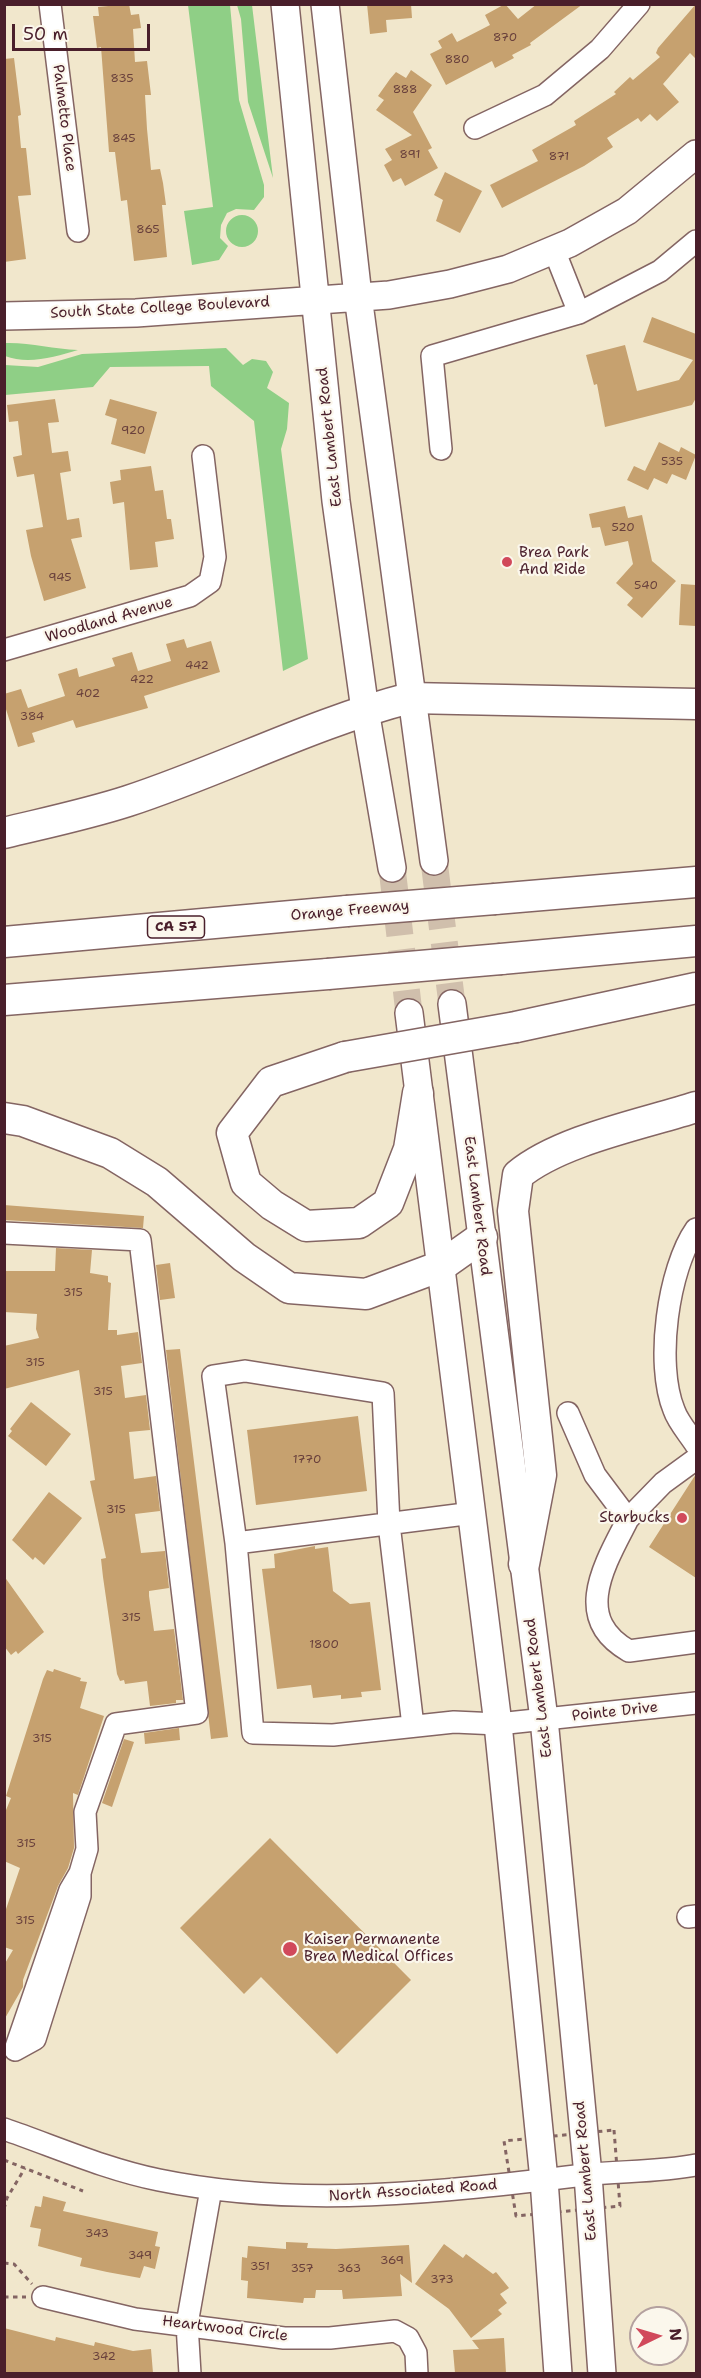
<!DOCTYPE html>
<html>
<head>
<meta charset="utf-8">
<style>
  body { margin:0 }
  #map { position:relative; width:701px; height:2378px; overflow:hidden; background:#f1e7cc; font-family:"Shantell Sans",sans-serif }
  canvas { display:block }
  .frame { position:absolute; inset:0; border:6px solid #4a1f2b; pointer-events:none }
  .north { position:absolute; left:629px; top:2306px; width:60px; height:60px; box-sizing:border-box; background:#fbf7ec; border:2px solid #b4a19f; border-radius:50%; rotate:85deg; font-size:16px; font-weight:700; line-height:24px; text-align:center; color:#4a1f2b }
  .north::after { content:''; display:block; margin:auto; width:21px; height:27px; background:#d1495b; clip-path:polygon(50% 0,100% 100%,50% 72%,0 100%) }
  .scale { position:absolute; left:12px; top:24px; width:138px; height:27px; box-sizing:border-box; border:3px solid #4a1f2b; border-top:0; padding-left:8px; font-size:18px; line-height:21px; white-space:nowrap; color:#4a1f2b; -webkit-text-stroke:4px #fbf7ec; paint-order:stroke }
</style>
</head>
<body>
<div id="map">
<canvas width="701" height="2378"></canvas>
<div class="frame"></div>
<div class="north">N</div>
<div class="scale">50 m</div>
</div>
<script>
const g = document.querySelector('canvas').getContext('2d');
g.lineJoin = 'round';
function paint(path, color) { g.fillStyle = color; g.fill(path, 'evenodd'); }
function stroke(path, color, width, dash) { g.strokeStyle = color; g.lineWidth = width; g.lineCap = dash ? 'butt' : 'round'; g.setLineDash(dash || []); g.stroke(path); }
function label(font, color, halo, rows, align = 'center') {
  g.font = font + ' "Shantell Sans",sans-serif'; g.lineWidth = 4.5; g.setLineDash([]); g.textBaseline = 'middle'; g.strokeStyle = halo; g.fillStyle = color; for (const [text, x, y, turn = 0] of rows) {
    g.save(); g.translate(x, y); g.rotate((+turn || 0) * Math.PI / 180); g.textAlign = isNaN(turn) ? turn : align; if (halo) g.strokeText(text, 0, 0); g.fillText(text, 0, 0); g.restore();
  }
}
const green = new Path2D(`
  M188 5H230L239 100 264 185V197L254 210 236 209 227 213 221 225 220 238 228 246 219 260 192 265 184 211 213 207Z
  M237 5H252L273 178 248 102 241 19Z
  M226 231a16 16 0 1 1 32 0a16 16 0 1 1-32 0Z
  M4 343C29 342 53 349 78 350 55 357 28 365 5 356Z
  M226 348 243 365 252 359 266 361 273 372 267 388 289 403 287 429 281 449 308 659 283 671 254 421 211 386 209 366 110 367 93 387 5 395V365L38 367 82 354Z`);
const building = new Path2D(`
  M129 4 131 15 139 14 141 28 133 29 135 62 147 61 151 95H145L147 129 151 170 160 169 163 183 166 205H162L167 257 134 261 127 200 121 201 115 152H109L101 47 97 48 93 16H99L98 7Z
  M367 4H411L412 18 386 20 387 32 370 34Z
  M505 4 518 19 537 4H583L530 43 531 45 512 55 514 58 495 68 492 61 446 85 430 54 442 48 438 41 452 33 457 42 490 25 485 15Z
  M696 4V59L690 53 663 84 679 102 657 121 650 114 641 122 638 118 607 138 613 147 584 166 502 208 490 185 538 161 532 150 576 125 574 121 616 94 614 92 630 77 633 80 660 57 656 53 658 48Z
  M14 58 21 115 18 116 21 148H26L31 195 18 196 26 259 4 262V59Z
  M411 70 432 85 413 112 432 148 428 150 438 168 405 186 401 178 393 182 384 165 392 160 385 149 412 135 376 110 384 100 378 96 390 79 396 72 406 78Z
  M445 172 482 191 460 233 436 221 443 200 434 195Z
  M652 317 696 334V398L692 405 605 427 597 384 594 385 586 355 625 345 637 391 679 380 693 360 643 342Z
  M55 399 59 422 48 423 52 453 68 451 71 471 60 473 67 520 79 518 82 537 71 539 86 588 44 601 31 556 26 530 43 527 34 474 17 477 13 457 22 455 18 421 9 422 7 405Z
  M110 399 157 412 145 454 111 444 117 419 105 415Z
  M659 442 679 452 681 447 696 455 686 480 672 474 667 484 654 478 648 490 627 480 634 466 645 471Z
  M151 466 155 491 163 490 167 519H171L174 539 155 542 158 567 130 570 124 502 113 504 110 482 121 480 120 470Z
  M625 506 628 518 642 515 652 561 676 581 642 618 627 605 633 598 616 583 633 564 628 541 605 546 600 527 592 528 589 514Z
  M681 584 696 585V626L679 625Z
  M184 639 187 648 211 641 220 672 144 696 148 708 76 728 73 720 32 733 35 742 18 747 4 703V694L21 689 28 708 65 696 58 674 77 668 79 677 115 666 112 658 132 652 138 671 171 661 166 644Z
  M4 1205 144 1216 143 1228 4 1220Z
  M56 1248 92 1250 90 1273 108 1276V1282L111 1283 108 1330H117V1335L138 1332 142 1363 121 1366 125 1398 146 1395 150 1430 129 1432 134 1479 156 1476 160 1511 135 1514 141 1553 165 1551 169 1588 149 1591V1596L154 1631 174 1629 183 1700H176V1703L150 1706 147 1681 125 1684 124 1680 120 1681 117 1674 103 1577 101 1559 106 1558 90 1481 95 1480 79 1370 4 1389V1346L39 1338 36 1329 37 1314 4 1312V1271H55Z
  M170 1263 175 1298 160 1300 156 1265Z
  M180 1349 228 1737 211 1739 166 1350Z
  M31 1402 71 1434 46 1466 8 1436 12 1431 10 1429Z
  M358 1416 367 1491 256 1505 247 1430Z
  M696 1474V1578L649 1547Z
  M49 1492 82 1518 44 1565 35 1557 33 1560 12 1540Z
  M315 1546V1549L328 1547 333 1591 350 1604 370 1602 381 1690 361 1692 362 1697 341 1699V1695L313 1698 311 1685 277 1689 262 1569 275 1568 274 1554Z
  M4 1576 44 1632 18 1654 16 1651 11 1655 4 1646Z
  M54 1669 81 1678 80 1681 87 1682 80 1708 104 1716 78 1795 73 1793 74 1848 68 1868 58 1886 23 1980V1987L4 2020V1965L13 1950 4 1947V1915L20 1868 4 1861V1815L11 1798 6 1796 43 1679 47 1670 53 1672Z
  M179 1728 180 1740 145 1744 144 1733Z
  M124 1739 134 1742 112 1807 102 1803Z
  M270 1838 411 1980 337 2054 261 1977 244 1994 180 1928Z
  M43 2196 66 2202 63 2211 158 2232 155 2246 160 2247 155 2269 144 2266 140 2278 107 2272 80 2266 82 2258 38 2246 41 2229 30 2227 35 2206 41 2207Z
  M286 2242 308 2243 307 2248 336 2249 409 2245 412 2283 400 2274 402 2296 343 2299 342 2290H316L315 2298H304L303 2303 247 2298 248 2281 241 2280 242 2257 247 2258 248 2246 286 2249Z
  M444 2244 463 2258 466 2254 493 2274 496 2272 509 2288 500 2294 507 2303 498 2310 502 2314 471 2338 449 2309 415 2284Z
  M4 2328 55 2341 56 2337 94 2346 95 2342 133 2351 151 2349 153 2373H4Z
  M504 2338 506 2373H455L453 2350 479 2349 472 2340Z`);
const majorTunnel = new Path2D(`
  M434 861 452 1004
  M392 868 409 1013`);
const path = new Path2D(`
  M614 2130 620 2206 516 2216 504 2141Z
  M4 2160 83 2191
  M4 2209 7 2198 25 2168
  M4 2263 14 2264 32 2284
  M4 2297H26`);
const minor = new Path2D(`
  M50 4 78 231
  M475 128 545 95 600 49 639 4
  M554 250 579 313 660 271 696 241
  M441 449 432 356 579 313
  M4 650 190 596 210 582 215 557 203 456
  M696 1229C668 1269 655 1364 674 1410 678 1422 689 1434 696 1445
  M4 1233 140 1240 197 1713 116 1724 85 1812 87 1849 80 1873V1896L35 2039 15 2050 70 1890 80 1873
  M568 1413 595 1475 628 1519 663 1483 696 1459
  M628 1519C605 1564 571 1618 629 1651L696 1642
  M236 1543 253 1733 333 1735 454 1722 498 1724 696 1703
  M413 1726 389 1524 383 1393 245 1371 213 1376 236 1543 473 1513
  M688 1917 696 1916
  M4 2129C56 2147 105 2169 159 2180 300 2209 442 2192 584 2175 621 2171 659 2172 696 2165
  M43 2297 135 2319 284 2338H330L395 2331 408 2338 416 2353 417 2374
  M190 2374 187 2324 211 2189`);
const major = new Path2D(`
  M285 4 336 501 365 710 392 868
  M325 4 358 296 434 861
  M4 316 136 313 389 295 450 284 508 269 570 243 627 211 696 154
  M452 1004 544 1719 588 2175 602 2374
  M409 1013 498 1724 544 2180 558 2374`);
const highway = new Path2D(`
  M4 833C45 823 88 814 128 801 223 770 312 723 410 698L696 704
  M495 899 696 882
  M4 942 347 911
  M501 959 696 941
  M4 1000 328 974
  M516 1027 696 988
  M345 1057 271 1082 232 1133 246 1183 272 1205 306 1226 359 1223 388 1203 409 1149 418 1093
  M4 1118 23 1121 110 1153 157 1182 244 1257 289 1288 366 1294 441 1266 482 1237
  M524 1564 541 1475 513 1211 518 1175C560 1140 643 1124 696 1107`);
const highwayBridge = new Path2D(`
  M347 911 495 899
  M328 974 501 959
  M345 1057 516 1027`);
const markers = [
  [507,562,6,"#d1495b"],
  [682,1518,6,"#d1495b"],
  [290,1949,8,"#d1495b"]
];
const numberNames = [
  ["870",505,38],
  ["880",457,60],
  ["835",122,79],
  ["888",405,90],
  ["845",124,139],
  ["891",410,155],
  ["871",559,157],
  ["865",148,230],
  ["920",133,431],
  ["535",672,462],
  ["520",623,528],
  ["945",60,578],
  ["540",646,586],
  ["442",197,666],
  ["422",142,680],
  ["402",88,694],
  ["384",32,717],
  ["315",73,1293],
  ["315",35,1363],
  ["315",103,1392],
  ["1770",307,1460],
  ["315",116,1510],
  ["315",131,1618],
  ["1800",324,1645],
  ["315",42,1739],
  ["315",26,1844],
  ["315",25,1921],
  ["343",97,2234],
  ["349",140,2256],
  ["369",392,2261],
  ["351",260,2267],
  ["357",302,2269],
  ["363",349,2269],
  ["373",442,2280],
  ["342",104,2357]
];
const shields = [
  [176,927,57]
];
const shieldNames = [
  ["CA 57",176,927]
];
const streetNames = [
  ["Palmetto Place",64,118,83],
  ["South State College Boulevard",160,308,-3],
  ["East Lambert Road",330,437,-96],
  ["Woodland Avenue",109,620,-16],
  ["Orange Freeway",350,911,-5],
  ["East Lambert Road",477,1206,83],
  ["East Lambert Road",539,1688,-97],
  ["Pointe Drive",615,1712,-6],
  ["East Lambert Road",586,2171,-95],
  ["North Associated Road",413,2191,-4],
  ["Heartwood Circle",225,2329,7]
];
const poiNames = [
  ["Brea Park",519,553],
  ["And Ride",519,570],
  ["Starbucks",670,1518,"right"],
  ["Kaiser Permanente",304,1940],
  ["Brea Medical Offices",304,1957]
];
paint(green, '#8fcf86');
paint(building, '#c6a16f');
stroke(majorTunnel, '#d0bfac', 27, [27, 14]);
stroke(minor, '#846563', 24);
stroke(major, '#846563', 30);
stroke(highway, '#846563', 33);
stroke(path, '#846563', 3, [4.5, 4.5]);
stroke(minor, '#fff', 21);
stroke(major, '#fff', 27);
stroke(highway, '#fff', 30);
stroke(highwayBridge, '#846563', 33, []);
stroke(highwayBridge, '#fff', 30);
for (const [x, y, r, color] of markers) { const dot = new Path2D(); dot.arc(x, y, r, 0, 2 * Math.PI); g.fillStyle = color; g.fill(dot); stroke(dot, '#fbf7ec', 2); }
label('12px', '#69403c', null, numberNames);
for (const [x, y, w] of shields) { const box = new Path2D(); box.roundRect(x - w / 2, y - 11, w, 22, 4.5); g.fillStyle = '#fbf7ec'; g.fill(box); stroke(box, '#4a1f2b', 1.5); }
label('bold 14px', '#4a1f2b', null, shieldNames);
label('15px', '#4a1f2b', '#fbf7ec', streetNames);
label('15px', '#4a1f2b', '#fbf7ec', poiNames, 'left');
</script>
</body>
</html>
